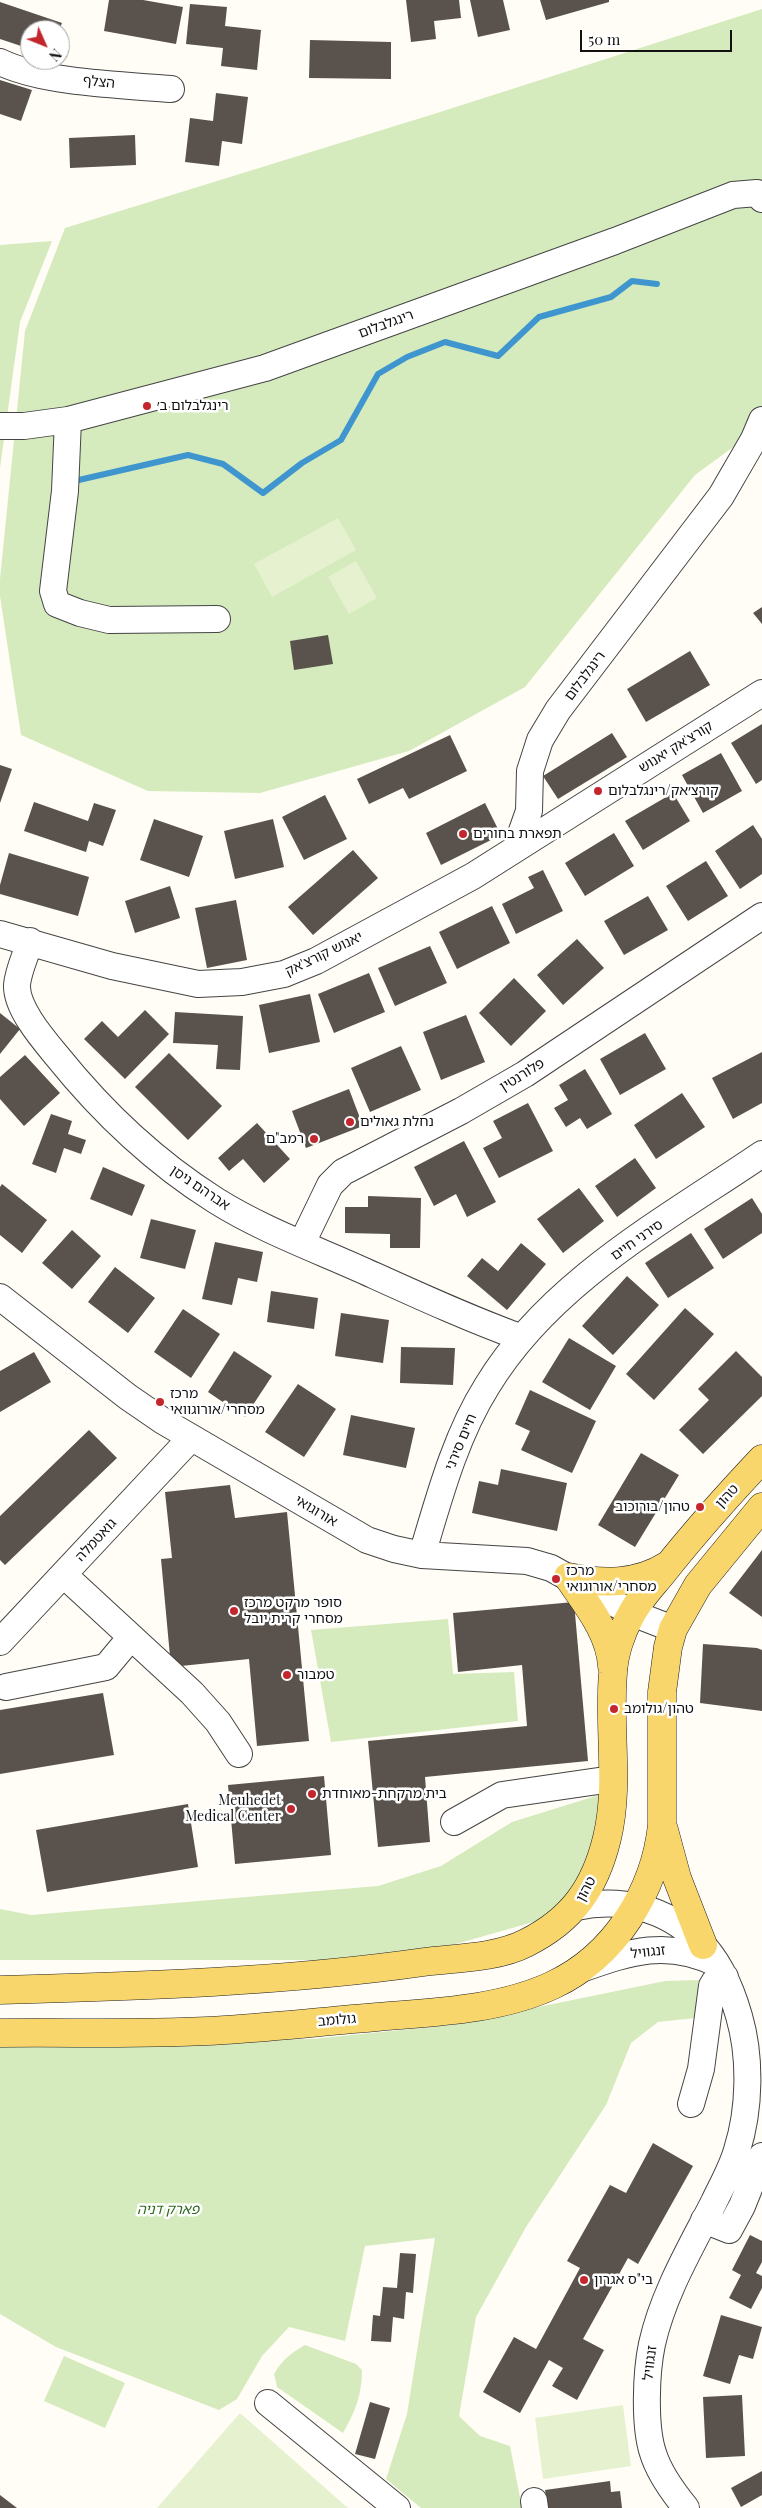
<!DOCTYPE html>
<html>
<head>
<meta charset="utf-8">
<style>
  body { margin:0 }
  #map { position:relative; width:762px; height:2508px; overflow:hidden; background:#fffdf5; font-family:"Playfair Display",serif }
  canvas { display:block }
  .north { position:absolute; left:20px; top:20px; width:50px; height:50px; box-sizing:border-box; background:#fff; border:1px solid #a0a0a0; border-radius:50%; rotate:134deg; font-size:14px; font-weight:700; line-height:20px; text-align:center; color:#111 }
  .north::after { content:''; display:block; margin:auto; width:18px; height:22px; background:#c4262e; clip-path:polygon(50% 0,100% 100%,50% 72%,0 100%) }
  .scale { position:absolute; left:580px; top:30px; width:152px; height:22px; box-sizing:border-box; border:2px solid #111; border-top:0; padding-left:6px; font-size:15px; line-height:18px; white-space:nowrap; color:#111; -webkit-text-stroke:4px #fff; paint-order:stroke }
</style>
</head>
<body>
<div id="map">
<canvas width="762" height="2508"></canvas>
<div class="north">N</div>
<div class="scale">50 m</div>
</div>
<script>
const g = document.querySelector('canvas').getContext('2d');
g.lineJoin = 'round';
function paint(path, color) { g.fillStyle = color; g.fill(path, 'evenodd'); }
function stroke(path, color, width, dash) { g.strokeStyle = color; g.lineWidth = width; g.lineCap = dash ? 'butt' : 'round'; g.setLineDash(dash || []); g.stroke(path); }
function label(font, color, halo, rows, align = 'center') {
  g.font = font + ' "Playfair Display","Noto Sans Hebrew",serif'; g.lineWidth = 5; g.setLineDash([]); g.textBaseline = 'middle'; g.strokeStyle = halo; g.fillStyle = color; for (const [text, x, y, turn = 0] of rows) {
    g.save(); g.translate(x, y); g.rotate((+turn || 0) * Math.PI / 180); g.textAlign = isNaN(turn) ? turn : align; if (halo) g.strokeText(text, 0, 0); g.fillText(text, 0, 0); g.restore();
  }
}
const green = new Path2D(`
  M762 9V426L695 475 525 687 409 751 260 793 148 791 21 735 0 596V579L25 331 65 228 437 113Z
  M52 241 20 322 0 468V245Z
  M448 1619 453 1674 514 1672 518 1721 331 1742 311 1630Z
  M602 1794 596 1836 582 1881 561 1902 537 1921 438 1949 335 1960H0V1909L31 1915 378 1886 441 1866 512 1822Z
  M699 1980 695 2018 658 2022 631 2043 606 2105 526 2227 476 2317 459 2416 480 2436 510 2446 522 2508H421L386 2479 407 2414 435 2238 365 2246 345 2341 289 2327 262 2356 237 2399 219 2410 56 2347 0 2314V2044L312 2039 451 2025 665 1981Z
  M305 2345 356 2364 362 2370C362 2395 355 2412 343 2433L277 2387 274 2374C282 2360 291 2353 305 2345Z
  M64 2356 125 2383 105 2428 44 2401Z`);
const pitch = new Path2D(`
  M338 518 356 550 272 597 254 564Z
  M356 561 377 598 349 614 328 577Z
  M623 2405 631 2466 543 2479 535 2418Z
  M240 2413 348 2508H349H157Z`);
const stream = new Path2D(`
  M70 482 188 455 223 464 263 493 302 463 341 440 378 374 407 357 445 342 498 356 539 317 611 297 632 281 657 284`);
const building = new Path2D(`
  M109 0H143L183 7 176 44 104 31Z
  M406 0H459L461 18 434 21 436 39 411 42Z
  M470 0H503L510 30 478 37Z
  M540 0H609V2L546 20Z
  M0 2 62 23 59 30H30V49L0 39Z
  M190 4 227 7 225 26 261 30 257 70 221 66 223 48 186 44Z
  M310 40 391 42V79L309 78Z
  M0 80 32 90 21 121 0 114Z
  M216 93 248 97 242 144 222 141 219 166 185 162 190 118 213 121Z
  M135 135 136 165 70 168 69 138Z
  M762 607V624L753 613Z
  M328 635 333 664 294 670 290 641Z
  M690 651 710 685 646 722 627 689Z
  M762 724V780L756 784 731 743Z
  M612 733 627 757 558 799 543 776Z
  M450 735 467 771 409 799 403 788 369 804 357 779Z
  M721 753 742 791 703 813 682 775Z
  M0 765 12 769 0 803Z
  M673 793 690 821 643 850 625 821Z
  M325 795 347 839 304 860 282 817Z
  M34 802 88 821 94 803 116 810 103 846 89 841 86 852 24 831Z
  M485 803 501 835 441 865 426 833Z
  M154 819 203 836 189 877 140 860Z
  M273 819 284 867 235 879 224 831Z
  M753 825 762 839V874L740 889 715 851Z
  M614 833 634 866 585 896 565 863Z
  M353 850 378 878 313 935 288 907Z
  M9 853 89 877 78 916 0 894V885Z
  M706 861 728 896 688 921 666 886Z
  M543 870 563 911 516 934 502 904 534 888 528 877Z
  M170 886 180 918 135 933 125 901Z
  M648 896 668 930 624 955 604 921Z
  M236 900 247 960 207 968 195 908Z
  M492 906 510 943 457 969 439 932Z
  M577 939 604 968 563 1005 537 975Z
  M430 946 447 983 395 1006 378 968Z
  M369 973 385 1012 334 1033 318 994Z
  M514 978 546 1011 511 1046 479 1013Z
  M310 994 320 1042 269 1053 259 1005Z
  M145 1010 169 1034 125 1079 84 1039 102 1021 118 1037Z
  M175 1012 243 1016 240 1070 216 1069 218 1045 173 1043Z
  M0 1013 20 1029 0 1054Z
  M466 1015 485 1062 441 1080 423 1032Z
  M645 1033 666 1069 620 1095 600 1059Z
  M401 1046 421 1090 370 1112 351 1068Z
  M762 1052V1103L733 1119 712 1078Z
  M169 1053 222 1106 188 1140 135 1087Z
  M25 1055 60 1093 24 1126 0 1099V1077Z
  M585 1069 612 1114 587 1129 580 1118 566 1127 554 1108 568 1100 559 1085Z
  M349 1089 363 1126 306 1148 292 1111Z
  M682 1093 705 1127 656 1159 634 1125Z
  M528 1103 553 1151 499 1178 483 1148 502 1138 493 1121Z
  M51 1114 72 1121 68 1134 86 1140 81 1154 64 1148 56 1173 32 1164Z
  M257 1123 290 1159 264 1183 243 1159 229 1171 218 1158Z
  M464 1141 496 1202 467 1217 456 1194 434 1206 414 1167Z
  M635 1158 656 1188 617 1217 595 1186Z
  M103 1167 145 1185 132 1216 90 1199Z
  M2 1184 47 1220 22 1253 0 1235V1187Z
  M579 1188 604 1221 563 1253 537 1219Z
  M368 1196 421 1198 420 1248H390V1234L345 1233V1207H368Z
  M752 1198 762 1214V1233L723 1259 704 1229Z
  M151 1219 196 1230 185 1269 140 1258Z
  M72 1230 101 1256 72 1289 42 1263Z
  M691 1233 714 1268 668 1298 645 1263Z
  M215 1242 263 1252 257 1282 238 1278 232 1305 202 1299Z
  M521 1243 546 1264 507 1310 467 1276 482 1258 498 1271Z
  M115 1267 155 1298 128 1333 88 1302Z
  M627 1276 659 1305 613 1355 582 1326Z
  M271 1291 318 1298 314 1329 267 1322Z
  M685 1308 714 1334 654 1400 626 1374Z
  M183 1309 220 1334 191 1378 154 1352Z
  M341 1313 389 1320 383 1363 335 1356Z
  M569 1338 616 1366 590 1410 542 1382Z
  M401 1347 455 1348 453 1385 400 1383Z
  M234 1351 272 1376 245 1417 208 1392Z
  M736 1351 762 1377V1396L703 1454 679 1430 709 1400 698 1389Z
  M34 1352 51 1382 0 1412V1371Z
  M298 1384 336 1409 304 1457 265 1432Z
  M530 1390 596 1421 572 1473 521 1450 530 1431 515 1424Z
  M351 1415 415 1428 406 1468 343 1455Z
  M89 1430 117 1458 5 1565 0 1560V1516Z
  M641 1453 679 1475 635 1547 598 1525Z
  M501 1469 567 1483 557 1531 472 1513 479 1481 498 1485Z
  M230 1485 235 1518 287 1512 309 1741 257 1746 249 1659 171 1667 161 1559 172 1558 165 1492Z
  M762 1550V1617L729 1593Z
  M574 1602 588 1761 425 1777 430 1842 378 1847 368 1741 527 1726 522 1665 458 1672 453 1613Z
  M703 1644 757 1648 762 1650V1711L700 1703Z
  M103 1693 114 1755 0 1774V1710Z
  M324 1776 331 1855 235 1864 228 1785Z
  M188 1804 198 1867 47 1892 36 1830Z
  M653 2143 693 2166 638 2264 628 2258 583 2339 604 2350 577 2400 552 2386 563 2368 549 2360 520 2413 483 2392 514 2337 536 2349 580 2268 567 2261 610 2185 626 2193Z
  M750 2235 762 2241V2262L756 2273 762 2276V2288L751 2309 729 2298 741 2275 732 2270Z
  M400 2253 416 2254 413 2293 406 2292 404 2319 393 2317 391 2342 371 2341 373 2315 380 2316 383 2287 397 2288Z
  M721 2315 762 2327 753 2359 739 2355 730 2384 703 2376Z
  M742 2395 745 2456 706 2458 703 2397Z
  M370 2402 390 2408 375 2459 355 2454Z
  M762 2471V2495L741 2507 731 2488Z
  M610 2481 611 2492 620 2491 622 2508H548L545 2490Z
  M0 2495 17 2508H0Z`);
const minor = new Path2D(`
  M0 62C43 83 122 85 171 89
  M68 420 65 491 53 591 57 604 80 613 109 620 217 619
  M0 426H24L68 420 265 368 615 241 733 195 757 193 762 199
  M516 848 529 811 530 771 540 740 558 710 721 496 754 439 762 420
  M0 934 112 966 198 984 242 982 284 974 316 961 473 876 762 693
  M30 941C26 955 18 971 17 985 16 1008 43 1039 57 1056 102 1112 155 1162 215 1200 261 1229 313 1248 362 1270 415 1294 467 1318 522 1338
  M302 1243 330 1185 343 1172 461 1111 525 1074 762 916
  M0 1297 128 1397 163 1421 367 1540 394 1549 422 1555 527 1561 551 1568 632 1613 673 1629
  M422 1555C439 1498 455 1437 487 1386 550 1282 665 1220 762 1154
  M64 1575 192 1693 218 1722 239 1754
  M0 1642 191 1438
  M6 1687 106 1667 131 1637
  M454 1822 502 1795 612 1779
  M576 1907C621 1897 665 1908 698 1940 719 1960 731 1988 739 2016 751 2057 750 2109 737 2150 732 2168 722 2185 714 2202 691 2247 663 2294 652 2344 646 2372 644 2426 653 2453 659 2473 673 2492 686 2508
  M581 1969C630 1952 666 1939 716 1963
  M691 2104 701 2069 712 1986 715 1981 725 1977
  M704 2220 729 2230 742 2206 762 2156
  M268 2403 397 2508
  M534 2501 535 2508`);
const major = new Path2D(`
  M568 1577C586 1604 610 1632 612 1666
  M568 1577C602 1584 637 1585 668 1565
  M664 1830 677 1878 703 1945
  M0 1990C142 1986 283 1982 424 1962 456 1958 497 1958 526 1943 572 1920 595 1888 607 1838 620 1785 608 1727 613 1673 614 1654 621 1632 631 1615 639 1599 653 1585 664 1571 695 1532 728 1495 762 1459
  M0 2033C74 2032 152 2035 225 2030 276 2027 327 2021 377 2017 435 2012 500 2010 553 1985 615 1956 655 1891 662 1825V1692L668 1647 673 1629 698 1585 762 1507`);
const markers = [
  [147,406,5,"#c4262e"],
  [598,791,5,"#c4262e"],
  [463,834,5,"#c4262e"],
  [350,1122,5,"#c4262e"],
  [314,1139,5,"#c4262e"],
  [160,1402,5,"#c4262e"],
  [700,1507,5,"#c4262e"],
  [556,1579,5,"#c4262e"],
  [234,1611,5,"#c4262e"],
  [287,1675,5,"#c4262e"],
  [614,1709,5,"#c4262e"],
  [312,1794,5,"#c4262e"],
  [291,1809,5,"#c4262e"],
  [584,2280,5,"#c4262e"]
];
const streetNames = [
  ["הצלף",99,82,6],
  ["רינגלבלום",386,324,-20],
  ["רינגלבלום",585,676,-53],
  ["קורצ'אק יאנוש",676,747,-32],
  ["יאנוש קורצ'אק",324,954,-26],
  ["פלורנטין",522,1075,-32],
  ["אברהם ניסן",200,1188,34],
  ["סירני חיים",637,1240,-35],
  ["חיים סירני",461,1442,-67],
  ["טהון",727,1496,-47],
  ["אורוגואי",316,1511,31],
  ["גואטמלה",96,1540,-47],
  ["טהון",586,1889,-62],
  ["זנגוויל",648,1952,-6],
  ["גולומב",337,2020,-5],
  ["זנגוויל",650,2363,-83]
];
const poiNames = [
  ["רינגלבלום ב׳",157,406],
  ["קורצ׳אק/רינגלבלום",608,791],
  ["תפארת בחורים",473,834],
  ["נחלת גאולים",360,1122],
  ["רמב\"ם",304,1139,"right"],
  ["מרכז",170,1394],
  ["מסחרי/אורוגוואי",170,1410],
  ["טהון/בורוכוב",690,1507,"right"],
  ["מרכז",566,1571],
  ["מסחרי/אורוגואי",566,1587],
  ["סופר מרקט מרכז",244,1603],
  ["מסחרי קרית יובל",244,1619],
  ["טמבור",297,1675],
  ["טהון/גולומב",624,1709],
  ["בית מרקחת-מאוחדת",322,1794],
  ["Meuhedet",281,1801,"right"],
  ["Medical Center",281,1817,"right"],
  ["בי\"ס אגרון",594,2280]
];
const parkNames = [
  ["פארק דניה",168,2210]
];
paint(green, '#d5ebbd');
paint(pitch, '#e6f2cf');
stroke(stream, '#3f96cf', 6);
paint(building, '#5a524d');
stroke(minor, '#444', 28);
stroke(major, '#222', 29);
stroke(minor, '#fff', 26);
stroke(major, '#f9d66b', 28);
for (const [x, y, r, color] of markers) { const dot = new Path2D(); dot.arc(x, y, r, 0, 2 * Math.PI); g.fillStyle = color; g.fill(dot); stroke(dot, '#fff', 2); }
label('14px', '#111', '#fff', streetNames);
label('14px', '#111', '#fff', poiNames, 'left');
label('italic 14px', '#2f6b1f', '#fff', parkNames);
</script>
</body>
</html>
